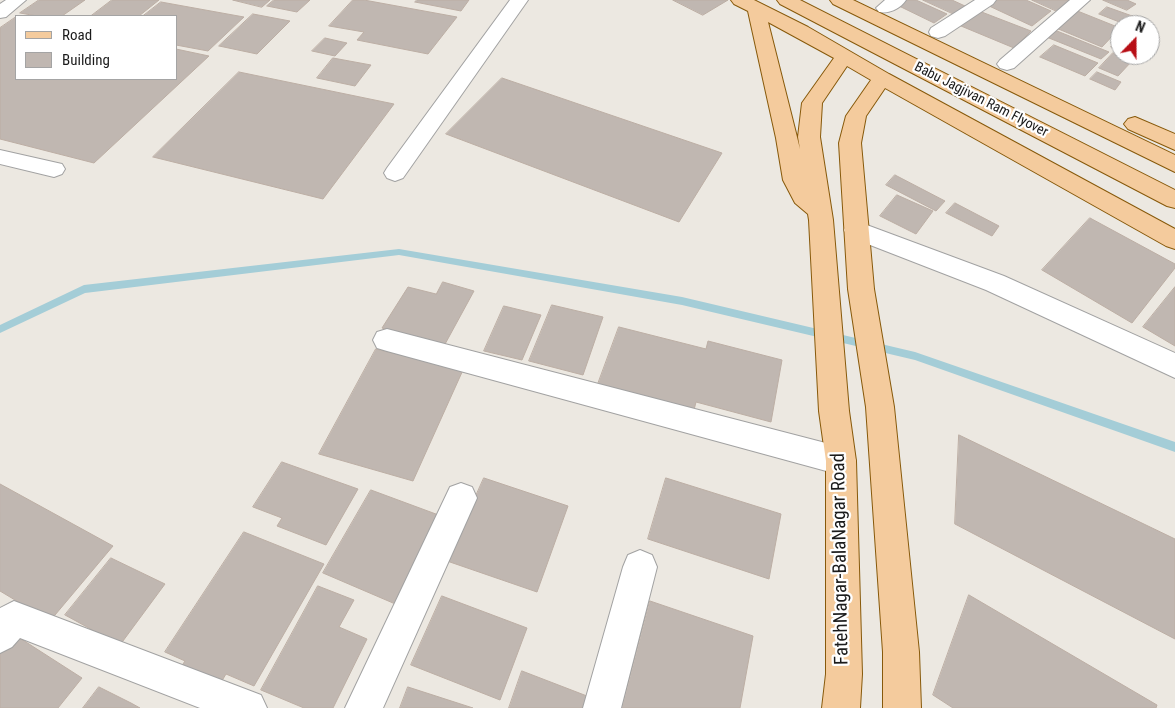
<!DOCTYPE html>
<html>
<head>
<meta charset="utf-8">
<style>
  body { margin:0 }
  #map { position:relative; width:1175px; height:708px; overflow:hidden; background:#ece8e1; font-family:"Roboto Condensed",sans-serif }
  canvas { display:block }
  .legend { position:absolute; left:15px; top:15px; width:162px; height:65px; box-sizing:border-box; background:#fff; border:1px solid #a4a4a4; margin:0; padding:6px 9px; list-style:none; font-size:15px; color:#1b1b1b }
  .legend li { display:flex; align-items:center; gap:10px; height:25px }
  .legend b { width:25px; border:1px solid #a4a4a4 }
  .north { position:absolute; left:1110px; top:15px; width:50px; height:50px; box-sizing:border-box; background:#fff; border:1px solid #a4a4a4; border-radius:50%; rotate:22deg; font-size:14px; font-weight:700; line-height:20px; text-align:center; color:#1b1b1b }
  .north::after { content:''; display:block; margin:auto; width:18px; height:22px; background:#b70e15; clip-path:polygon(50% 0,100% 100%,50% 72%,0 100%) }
</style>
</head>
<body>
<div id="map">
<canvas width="1175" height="708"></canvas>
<ul class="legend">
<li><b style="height:6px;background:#f4cb9d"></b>Road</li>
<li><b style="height:14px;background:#c0b7b1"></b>Building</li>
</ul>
<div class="north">N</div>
</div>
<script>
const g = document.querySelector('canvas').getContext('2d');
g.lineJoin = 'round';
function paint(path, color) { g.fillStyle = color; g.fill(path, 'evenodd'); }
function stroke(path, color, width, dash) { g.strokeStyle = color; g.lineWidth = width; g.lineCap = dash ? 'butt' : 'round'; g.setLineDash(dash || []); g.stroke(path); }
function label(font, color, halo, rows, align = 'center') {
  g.font = font + ' "Roboto Condensed",sans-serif'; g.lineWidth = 4.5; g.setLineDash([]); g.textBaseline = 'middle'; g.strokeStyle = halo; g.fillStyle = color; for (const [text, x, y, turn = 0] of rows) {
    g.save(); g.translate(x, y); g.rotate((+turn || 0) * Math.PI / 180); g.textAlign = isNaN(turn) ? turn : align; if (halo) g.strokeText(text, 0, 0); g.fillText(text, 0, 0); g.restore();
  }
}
const stream = new Path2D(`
  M399 249 682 297 915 352 1175 442V452L915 360 682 305 399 255 85 293 0 333V325L84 285Z`);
const building = new Path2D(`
  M39 0H85L62 16H37L20 13Z
  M112 0H159L139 16H91Z
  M233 0H270L262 7Z
  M274 0H310L297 12 267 6Z
  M353 0H364L457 17 428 54 357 40 364 32 329 26Z
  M417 0H469L461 11 415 2Z
  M673 0H728L703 15Z
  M905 0H916L947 14 934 23 897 5Z
  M923 0H952L965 6 954 14Z
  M996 0H1026L1051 11 1032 26 987 5Z
  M1032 0H1075L1059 12Z
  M1103 0H1127L1136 4 1127 10Z
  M161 2 244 17 208 51 176 45V16H143Z
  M1107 7 1152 23 1150 25H1127L1099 14Z
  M1075 10 1120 28 1102 47 1056 28Z
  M979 11 1031 31 1014 48 961 26Z
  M253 14 290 21 257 54 219 46Z
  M16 17V79H176V49L209 56 94 163 0 139V28Z
  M1052 29 1109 52 1101 59 1044 36Z
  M1120 37V51L1111 47Z
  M325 38 347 43 335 56 312 51Z
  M1054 45 1098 63 1085 76 1040 57Z
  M1113 53 1132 61 1118 76 1099 68Z
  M333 58 371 65 355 86 317 78Z
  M239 72 394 104 323 199 153 157Z
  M1097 72 1121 82 1115 90 1090 79Z
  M502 78 722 153 679 222 446 134Z
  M895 175 945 201 936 211 886 185Z
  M897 195 933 211 916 234 880 216Z
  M955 203 999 226 992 236 946 213Z
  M1090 218 1175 264V268L1132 323 1042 270Z
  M443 282 474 291 444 346 382 328 408 287 436 294Z
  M1175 287V346L1143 327Z
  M552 305 603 317 583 375 529 361Z
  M504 306 541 315 522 360 484 351Z
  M619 327 706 349 708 341 782 360 771 422 696 402 694 410 598 384Z
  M376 349 463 370 413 481 319 454Z
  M959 435 1175 539V639L955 524Z
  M282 462 358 489 326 545 277 526 282 518 253 507Z
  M484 478 568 506 537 592 447 561Z
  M666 478 781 514 769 579 648 539Z
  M0 484 113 546 50 621 0 591Z
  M371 490 444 517 400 606 323 573Z
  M244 532 324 564 254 686 226 674 214 694 175 676 185 661 165 652Z
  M111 558 165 584 120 645 65 615Z
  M318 586 354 600 339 627 367 639 333 708H304L261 690Z
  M969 595 1157 705 1156 708H953L933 695Z
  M442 596 527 628 500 700 411 665Z
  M650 601 753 636 740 708H622Z
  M15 635 82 678 58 708H0V653Z
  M522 671 587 696 583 708H509Z
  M99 687 131 703 140 708H83Z
  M408 687 473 708H400Z`);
const minor = new Path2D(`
  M6 0H26L6 17 0 18V4Z
  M510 0H528L403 178 395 181 387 178 384 173 387 168Z
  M885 0H906C900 9 889 14 879 12L876 8Z
  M975 0H996L993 4 945 36 938 38 931 36 929 32 931 28Z
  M1070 0H1090L1014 68 1007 70 1000 68 997 64 1000 60Z
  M0 150 62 164 65 169 62 174 54 177 0 164Z
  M856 221 1004 276 1175 353V378L986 290 847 236 844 230 847 224Z
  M387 329 841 447 852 451 856 461 852 471 841 475 387 351 377 348 373 340 377 332Z
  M461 483 472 487 477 498 383 708H345L450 487Z
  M640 550 652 555 657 567 621 708H583L623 567 628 555Z
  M14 601 261 695 267 708H200L20 638 12 647 0 653V608Z`);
const major = new Path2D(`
  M731 0H754L808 27 889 74 1175 229V249L1166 246 885 88 866 116 861 143 874 289 894 407 919 652 921 708H883V652L866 407 848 289 839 143 846 116 871 80 847 66 822 103 820 137 833 220 849 411 856 461 862 674 860 708H822L826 674V461L819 411 809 220 808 214 795 203 783 180 776 138 748 11 734 4ZM768 22 834 58 802 103 798 137 800 149Z
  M777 0H800L1175 190V208L1167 206 780 4Z
  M830 0H853L1175 155V172L833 4Z
  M1135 117 1175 134V150L1128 129 1124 124 1128 119Z`);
const farStreetnames = [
  ["Babu Jagjivan Ram Flyover",981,100,27]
];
const nearStreetnames = [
  ["FatehNagar-BalaNagar Road",841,559,-91]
];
paint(stream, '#a4cdd7');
paint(building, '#c0b7b1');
stroke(building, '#bcaea4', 1);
stroke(minor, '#a2a2a2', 2);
stroke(major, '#87590a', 2);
paint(minor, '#fff');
paint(major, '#f4cb9d');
label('14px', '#1b1b1b', '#fff', farStreetnames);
label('19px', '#1b1b1b', '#fff', nearStreetnames);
</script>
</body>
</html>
